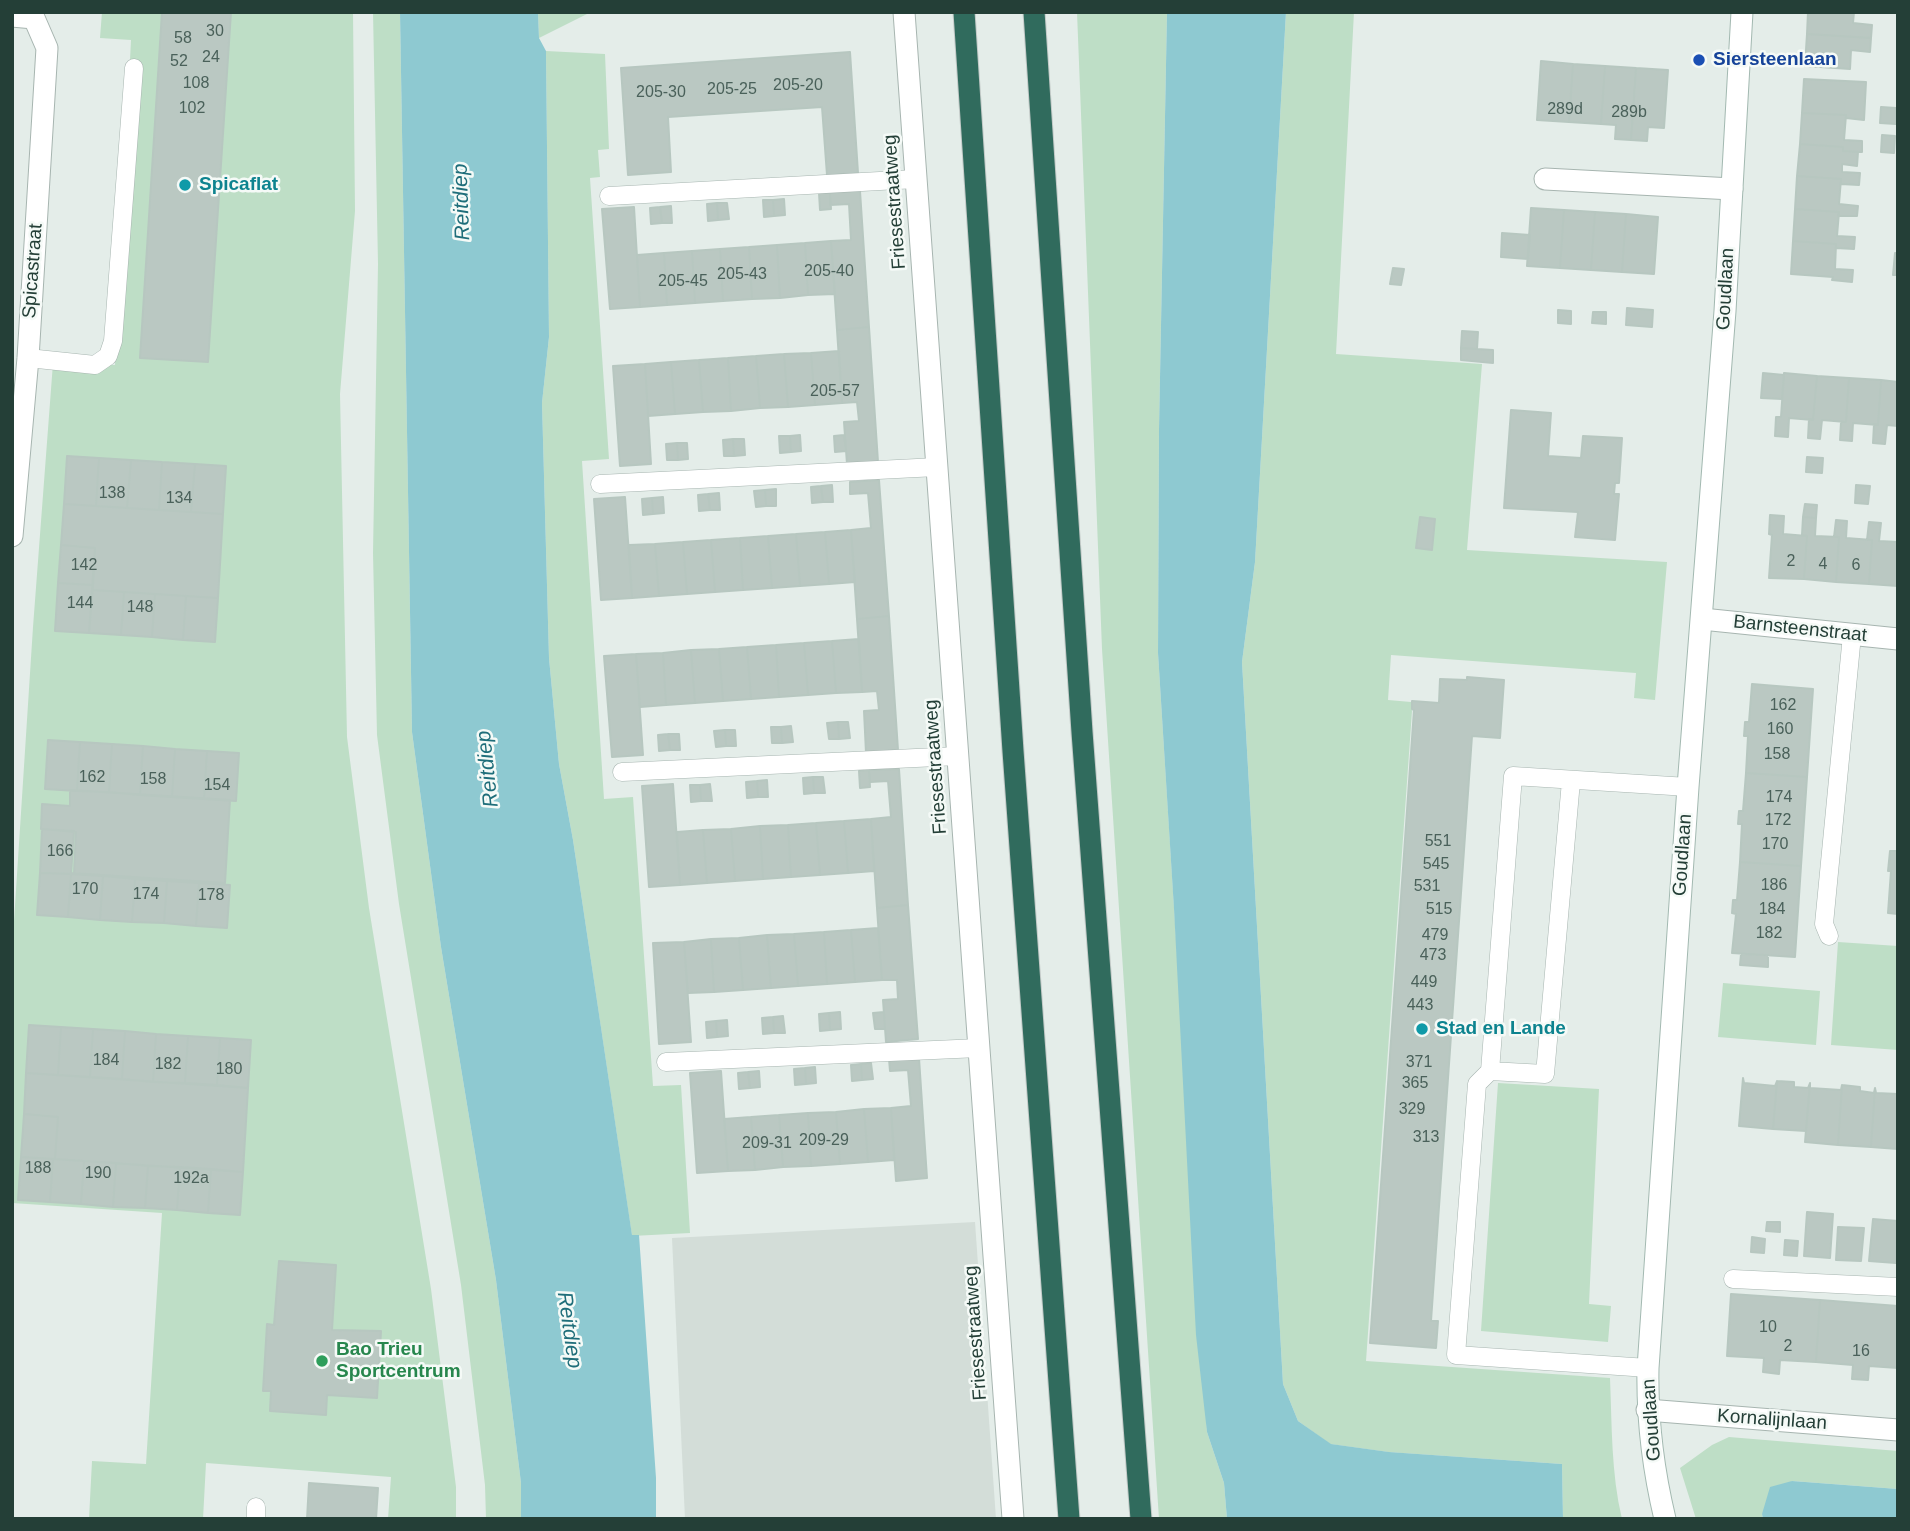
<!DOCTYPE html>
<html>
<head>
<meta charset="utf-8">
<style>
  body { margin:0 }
  #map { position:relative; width:1910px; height:1531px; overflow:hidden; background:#e4ede9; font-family:Arial,sans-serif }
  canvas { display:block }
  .frame { position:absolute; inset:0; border:14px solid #243f37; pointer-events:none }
</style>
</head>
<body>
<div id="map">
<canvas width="1910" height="1531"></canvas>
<div class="frame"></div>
</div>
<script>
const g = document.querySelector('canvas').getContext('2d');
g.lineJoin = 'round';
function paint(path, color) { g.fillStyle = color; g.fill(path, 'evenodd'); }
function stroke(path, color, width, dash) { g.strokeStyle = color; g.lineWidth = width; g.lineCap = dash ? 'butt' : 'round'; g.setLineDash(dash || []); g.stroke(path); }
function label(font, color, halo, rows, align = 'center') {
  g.font = font + ' Arial,sans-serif'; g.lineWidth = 5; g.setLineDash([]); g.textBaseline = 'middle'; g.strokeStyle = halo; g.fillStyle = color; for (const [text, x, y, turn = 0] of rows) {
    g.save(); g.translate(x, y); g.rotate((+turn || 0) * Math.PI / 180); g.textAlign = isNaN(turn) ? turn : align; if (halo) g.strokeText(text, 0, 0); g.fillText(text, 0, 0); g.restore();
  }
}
const built = new Path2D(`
  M975 1222 996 1519H685L672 1238Z`);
const green = new Path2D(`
  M102 12H353L355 211 340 394 347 737 369 908 431 1289 456 1487V1519H388L391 1477 206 1463 203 1519H89L92 1461 146 1464 162 1213 12 1203V952L33 627 53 363 115 365 131 40 100 38Z
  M373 12H400L412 732 441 947 496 1280 521 1483V1519H486L485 1485 461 1285 399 904 377 735 373 553 378 264Z
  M538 12H591L539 38Z
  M1077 12H1167L1159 429 1158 653 1207 1432 1224 1483 1227 1519H1159L1102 649Z
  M1286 12H1354L1336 354 1482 364 1467 550 1667 562 1655 700 1634 698 1636 673 1391 655 1388 700 1411 702 1412 711 1366 1361 1610 1378C1612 1425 1611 1473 1622 1519H1563L1562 1464 1388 1452 1330 1444 1298 1421 1283 1384 1242 662 1255 562Z
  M546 51 605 54 609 149 598 150 600 177 590 178 609 459 582 461 604 799 633 797 653 1086 681 1085 690 1233 632 1236 573 840 559 764 549 658 542 403 549 337Z
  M1838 942 1898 946V1050L1831 1045Z
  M1723 983 1820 991 1816 1045 1718 1037Z
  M1498 1083 1599 1089 1589 1304 1611 1306 1608 1342 1481 1331Z
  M1729 1437 1898 1451V1489L1792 1481 1762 1514 1763 1519H1696L1680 1468 1712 1445Z`);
const water = new Path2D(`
  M400 12H538L539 38 546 51 549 337 542 403 549 658 559 764 573 840 632 1235H639L656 1478V1519H521V1483L496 1280 441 947 412 732Z
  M1167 12H1286L1255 562 1242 662 1283 1384 1298 1421 1331 1444 1389 1452 1562 1464 1563 1519H1227L1224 1483 1207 1432 1196 1335 1174 909 1158 653 1159 429Z
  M1792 1481 1898 1489V1519H1763L1762 1514 1770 1487Z`);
const building = new Path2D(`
  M162 12H231L208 362 140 358Z
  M1808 12H1854L1853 23 1872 25 1871 38 1807 34Z
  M1807 34 1871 38 1870 52 1851 50 1850 69 1805 66Z
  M850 52 858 173 827 175 822 107 668 117 671 172 628 175 621 68Z
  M1541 61 1573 64 1569 122 1537 120Z
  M1573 64 1605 66 1601 124 1569 122Z
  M1605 66 1636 68 1631 140 1615 139 1616 125 1601 124Z
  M1636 68 1668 70 1664 128 1648 127 1647 141 1631 140Z
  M1804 79 1866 82 1864 120 1846 118V115L1802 113Z
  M1881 107 1896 108V124L1880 123Z
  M1802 113 1846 115 1844 140 1862 141V152L1843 151V147L1800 144Z
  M1882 135 1895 136 1894 153 1881 152Z
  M1800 144 1843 147V151L1858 152 1857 166 1842 164V172L1860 173 1859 185 1841 184V179L1797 176Z
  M1797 176 1841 179 1839 204 1858 206 1857 216H1838L1839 212 1795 209Z
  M860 191 869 327 837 330 831 241 851 240 849 204 830 205V193Z
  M819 193H830L831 209 820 210Z
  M784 199 785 215 774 216 773 200Z
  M763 200H773L774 216 764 217Z
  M717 203H727L729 219 718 220Z
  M717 203 718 220 708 221 707 204Z
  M671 206 672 223H662L660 207Z
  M634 207 640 307 610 309 602 209Z
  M660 207 662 223 651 224 650 208Z
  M1531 208 1564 210 1560 268 1527 266Z
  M1795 209 1839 212 1837 236 1855 237 1854 249 1836 248V244L1793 241Z
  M1564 210 1595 212 1591 270 1560 268Z
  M1595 212 1626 214 1622 272 1591 270Z
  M1626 214 1658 217 1654 274 1622 272Z
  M1502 233 1530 235 1528 259 1501 257Z
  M831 241 835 294 808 295 805 243Z
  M1793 241 1836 244 1835 269 1853 270 1852 282 1832 280 1833 277 1791 274Z
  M805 243 808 295 780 298 777 245Z
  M777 245 780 298 752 299 749 247Z
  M749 247 752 299 723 301 720 249Z
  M720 249 723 301 695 303 692 251Z
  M692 251 695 303 667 305 664 253Z
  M664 253 667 305 640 307 637 255Z
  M1895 253H1898V275H1893Z
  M1393 268 1404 269 1401 285 1390 284Z
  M1627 308 1653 310 1652 327 1626 325Z
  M1558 310 1571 311V324L1558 323Z
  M1593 312H1606V324L1592 323Z
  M869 327 878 462 847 464 844 422 859 421 857 402 842 403 837 330Z
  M1462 331 1478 332 1477 349 1461 348Z
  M1461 348 1493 350V363L1461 360Z
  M839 351 842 403 815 405 811 353Z
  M811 353 815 405 788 407 784 354Z
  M784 354 788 407 760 408 756 356Z
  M756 356 760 408 731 411 728 358Z
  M728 358 731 411 703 412 699 360Z
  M699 360 703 412 675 414 671 362Z
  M671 362 675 414 648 416 645 364Z
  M645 364 651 464 620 466 613 366Z
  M1763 373 1784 375 1782 399 1761 398Z
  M1784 373 1817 376 1813 420 1789 418 1788 437 1775 436 1776 417H1781Z
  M1817 376 1849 378 1846 422 1822 420 1820 439 1808 438 1809 419 1813 420Z
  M1849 378 1881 380 1878 425 1853 423 1852 441 1840 440 1841 422H1846Z
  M1881 380 1898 382V426L1887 425 1885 444 1873 443 1874 424 1878 425Z
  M1511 410 1551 413 1548 456 1581 458 1583 436 1622 438 1619 483H1615L1614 494H1619L1615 540 1575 537 1578 512 1504 508Z
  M800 435 801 451 791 452 790 436Z
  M844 435 846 451 835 452 834 436Z
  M779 436H790L791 452 780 453Z
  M733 439 734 456H724L723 440Z
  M733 439H744L745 455 734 456Z
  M677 443 678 460H667L666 444Z
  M677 443H687L688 459 678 460Z
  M67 456 99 458 96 506 64 504Z
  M1807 457 1823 458 1822 473 1806 472Z
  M99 458 131 460 127 508 96 506Z
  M131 460 162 462 159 510 127 508Z
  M162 462 195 464 191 512 159 510Z
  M195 464 226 466 223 514 191 512Z
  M879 480 889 616 857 619 851 530 871 528 868 493 850 494V482Z
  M832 485 833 502H823L821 486Z
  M1856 485 1870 486 1868 504 1855 503Z
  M821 486 823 502 812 503 811 487Z
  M765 490 766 506 756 507 754 491Z
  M765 490 776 489V506H766Z
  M708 494 719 493 720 510H710Z
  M708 494 710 510 699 511 698 495Z
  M625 497 632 598 601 600 594 499Z
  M663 497 664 513 653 514 652 498Z
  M652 498 653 514 643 515 642 499Z
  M64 504 223 514 218 598 92 590 95 548 61 545Z
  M1805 504 1817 505 1816 518 1803 517Z
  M1770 515 1784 516 1783 534 1807 536 1804 579 1769 578 1772 535 1769 534Z
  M1420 517 1435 519 1432 550 1416 548Z
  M1803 517 1816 518 1815 536 1839 537 1836 582 1804 579 1807 536 1802 535Z
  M1836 520 1847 521 1846 538 1872 540 1869 584 1836 582 1839 537H1834Z
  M1869 522 1881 523 1879 541 1898 542V586L1869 584 1872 540H1867Z
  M851 530 855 582 829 584 825 532Z
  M825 532 829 584 800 586 796 534Z
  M796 534 800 586 772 588 768 536Z
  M768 536 772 588 743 590 740 538Z
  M740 538 743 590 715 592 711 540Z
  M711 540 715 592 687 594 683 542Z
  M683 542 687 594 659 596 655 544Z
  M655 544 659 596 632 598 629 545Z
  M61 545 95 548 93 585 58 583Z
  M58 583 93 585 89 633 55 631Z
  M92 590 124 592 121 635 89 633Z
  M124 592 155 594 152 637 121 635Z
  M155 594 186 596 183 640 152 637Z
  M186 596 218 598 215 642 183 640Z
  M889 616 898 750 866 753 864 711 879 710 877 691 862 692 857 619Z
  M859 639 862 692 836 693 832 641Z
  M832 641 836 693 808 695 804 643Z
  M804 643 808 695 779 697 776 645Z
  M776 645 779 697 751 699 747 647Z
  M747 647 751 699 723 701 719 649Z
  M719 649 723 701 695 703 691 650Z
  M691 650 695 703 666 705 663 653Z
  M663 653 666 705 640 707 636 654Z
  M636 654 643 755 612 757 604 656Z
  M1467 677 1504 680 1500 738 1472 736 1431 1321H1438L1436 1348 1370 1343 1414 710 1412 709V701L1439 703 1440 679 1467 680Z
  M1752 684 1813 689 1807 777 1746 773 1748 736H1744L1745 722H1749Z
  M838 722H848L850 738 839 739Z
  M838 722 839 739H829L827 723Z
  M791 726 793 742 782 743 781 727Z
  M771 727H781L782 743H772Z
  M725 730 726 746 716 747 714 731Z
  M725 730H735L736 746H726Z
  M668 734 670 750 659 751 658 735Z
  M668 734H679L680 750H670Z
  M48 740 80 742 77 791 45 789Z
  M80 742 112 744 109 792 77 791Z
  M112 744 143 746 140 795 109 792Z
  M143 746 175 749 172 797 140 795Z
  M175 749 207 751 204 799 172 797Z
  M207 751 239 753 236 801 204 799Z
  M899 769 908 905 877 908 871 819 891 817 888 781 870 782 869 770Z
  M869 770 870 787 860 788 859 771Z
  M1746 773 1807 777 1801 866 1740 862 1742 824H1738L1739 811H1743Z
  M813 777 814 793 804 794 803 778Z
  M813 777H823L825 793H814Z
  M757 781 767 780 768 797H758Z
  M757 781 758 797 747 798 746 782Z
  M673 784 680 885 649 887 642 786Z
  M710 784 712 801H701L700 785Z
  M690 785H700L701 801 691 802Z
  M70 790 230 800 225 883 71 873 74 831 41 829 42 804 70 806Z
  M871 819 874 871 848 873 844 821Z
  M844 821 848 873 820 875 816 823Z
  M816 823 820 875 791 877 788 825Z
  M788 825 791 877 763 879 760 826Z
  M760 826 763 879 735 881 731 829Z
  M42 829 76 832 74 874 40 873Z
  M731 829 735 881 707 883 703 830Z
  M703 830 707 883 680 885 677 832Z
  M1890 851H1898V914L1888 913 1891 871H1888Z
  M1740 862 1801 866 1795 957 1732 953 1736 914 1732 913 1733 900H1737Z
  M40 873 71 874 68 917 37 915Z
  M71 874 103 876 100 920 68 917Z
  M103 876 135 879 132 922 100 920Z
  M135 879 167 881 164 923 132 922Z
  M167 881 199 883 196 926 164 923Z
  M199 883 230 885 227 928 196 926Z
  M908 905 918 1039 886 1042 883 1000 898 999 897 980H882L877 908Z
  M878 928 882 980 855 982 851 930Z
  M851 930 855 982 827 984 824 932Z
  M824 932 827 984 798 986 794 934Z
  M794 934 798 986 771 988 767 935Z
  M767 935 771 988 743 990 739 938Z
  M739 938 743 990 714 992 711 939Z
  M711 939 714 992 688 993 684 942Z
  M684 942 691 1042 659 1044 653 943Z
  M1741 954 1768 955V967L1740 965Z
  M840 1012 841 1029 830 1030 829 1013Z
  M884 1012 885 1029H875L873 1013Z
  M829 1013 830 1030 820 1031 819 1014Z
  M783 1016 785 1033H774L773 1017Z
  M773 1017 774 1033 763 1034 762 1018Z
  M727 1020 728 1036 717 1037 716 1021Z
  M716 1021 717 1037 707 1038 706 1022Z
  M29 1025 61 1027 58 1075 26 1073Z
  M61 1027 93 1029 90 1077 58 1075Z
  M93 1029 125 1031 122 1079 90 1077Z
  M125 1031 156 1034 153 1082 122 1079Z
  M156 1034 188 1036 185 1083 153 1082Z
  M188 1036 220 1038 217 1085 185 1083Z
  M220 1038 251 1040 248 1088 217 1085Z
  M919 1058 927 1178 896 1181 891 1108 911 1106 908 1070 890 1071 889 1059Z
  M871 1063 873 1079 862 1080 861 1064Z
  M861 1064 862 1080 852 1081 851 1065Z
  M815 1067 816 1083 806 1084 805 1068Z
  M805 1068 806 1084 795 1085 794 1069Z
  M721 1071 728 1171 697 1173 690 1073Z
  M759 1071 760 1087 750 1088 748 1072Z
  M748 1072 750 1088 739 1089 738 1073Z
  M26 1073 248 1088 243 1172 55 1159 58 1117 24 1114Z
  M1743 1078 1744 1083 1775 1086 1777 1081 1773 1129 1739 1126Z
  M1777 1081 1794 1082V1087L1808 1088 1810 1083 1806 1131 1773 1129Z
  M1810 1083V1088L1841 1090 1842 1085 1838 1145 1805 1142Z
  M1842 1085 1860 1087V1091L1874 1093 1875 1088 1871 1147 1838 1145Z
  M1875 1088 1876 1093 1898 1094V1149L1871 1147Z
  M891 1108 894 1160 868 1162 864 1109Z
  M864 1109 868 1162 840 1164 836 1112Z
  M836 1112 840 1164 811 1166 808 1113Z
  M808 1113 811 1166 783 1167 779 1115Z
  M24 1114 58 1117 55 1159 21 1157Z
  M779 1115 783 1167 755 1170 751 1117Z
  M751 1117 755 1170 728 1171 724 1119Z
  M21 1157 53 1159 50 1202 18 1200Z
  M53 1159 84 1161 81 1204 50 1202Z
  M84 1161 116 1163 113 1207 81 1204Z
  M116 1163 148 1166 145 1208 113 1207Z
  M148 1166 180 1167 177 1210 145 1208Z
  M180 1167 211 1169 208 1213 177 1210Z
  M211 1169 243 1172 240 1215 208 1213Z
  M1807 1212 1833 1214 1830 1258 1804 1256Z
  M1873 1219 1898 1221 1896 1263 1869 1261Z
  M1767 1222H1780V1232L1766 1231Z
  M1838 1227 1864 1228 1861 1261 1836 1260Z
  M1752 1237 1765 1239 1764 1253 1751 1252Z
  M1785 1240 1798 1241 1797 1256 1784 1255Z
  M279 1261 336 1265 332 1330 381 1331 377 1398 327 1395 326 1415 270 1411 271 1391H263L267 1324 274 1325Z
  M1731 1294 1820 1300 1816 1362 1780 1360 1779 1374 1763 1372 1764 1358 1727 1356Z
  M1820 1300 1898 1306V1368L1869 1366 1868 1380 1852 1379 1853 1365 1816 1362Z
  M309 1483 378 1488 376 1519H307Z`);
const lane = new Path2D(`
  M609 196 916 179
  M28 358 95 365 108 356 113 341 134 68
  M600 484 937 467
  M622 772 958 756
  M1829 936 1824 924 1852 635
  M666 1062 979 1048
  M1490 1071 1545 1074 1571 781
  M1733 1279 1898 1287
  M1648 1368 1456 1355 1477 1084 1490 1071 1513 776 1688 787
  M256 1519V1507`);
const street = new Path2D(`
  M904 12 1013 1519
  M12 16 34 18 47 48 28 358 12 536
  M1545 179 1732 189
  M1702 619 1898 639
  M1647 1410 1898 1430`);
const secondary = new Path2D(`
  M1665 1519C1653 1469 1647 1419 1648 1368L1688 787 1725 311 1742 12`);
const highway = new Path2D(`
  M964 12 1013 751 1069 1519
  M1034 12 1082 732 1141 1519`);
const markers = [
  [1699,60,7,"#1a4fb4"],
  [185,185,7,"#0f9aa8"],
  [1422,1029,7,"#0f9aa8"],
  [322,1361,7,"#2e9e5b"]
];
const numberNames = [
  ["30",215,32],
  ["58",183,39],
  ["24",211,58],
  ["52",179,62],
  ["108",196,84],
  ["205-20",798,86],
  ["205-25",732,90],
  ["205-30",661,93],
  ["102",192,109],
  ["289d",1565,110],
  ["289b",1629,113],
  ["205-40",829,272],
  ["205-43",742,275],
  ["205-45",683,282],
  ["205-57",835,392],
  ["138",112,494],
  ["134",179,499],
  ["2",1791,562],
  ["4",1823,565],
  ["142",84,566],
  ["6",1856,566],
  ["144",80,604],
  ["148",140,608],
  ["162",1783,706],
  ["160",1780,730],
  ["158",1777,755],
  ["162",92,778],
  ["158",153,780],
  ["154",217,786],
  ["174",1779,798],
  ["172",1778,821],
  ["551",1438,842],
  ["170",1775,845],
  ["166",60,852],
  ["545",1436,865],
  ["186",1774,886],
  ["531",1427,887],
  ["170",85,890],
  ["174",146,895],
  ["178",211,896],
  ["515",1439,910],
  ["184",1772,910],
  ["182",1769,934],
  ["479",1435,936],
  ["473",1433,956],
  ["449",1424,983],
  ["443",1420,1006],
  ["184",106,1061],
  ["371",1419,1063],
  ["182",168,1065],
  ["180",229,1070],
  ["365",1415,1084],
  ["329",1412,1110],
  ["313",1426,1138],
  ["209-29",824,1141],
  ["209-31",767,1144],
  ["188",38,1169],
  ["190",98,1174],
  ["192a",191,1179],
  ["10",1768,1328],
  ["2",1788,1347],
  ["16",1861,1352]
];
const transitNames = [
  ["Siersteenlaan",1713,60]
];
const cultureNames = [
  ["Spicaflat",199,185],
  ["Stad en Lande",1436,1029]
];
const streetNames = [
  ["Friesestraatweg",895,202,-94],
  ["Spicastraat",33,271,-86],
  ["Goudlaan",1726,289,-87],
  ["Barnsteenstraat",1800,629,6],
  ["Friesestraatweg",936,767,-94],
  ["Goudlaan",1683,855,-86],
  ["Friesestraatweg",976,1333,-94],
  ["Goudlaan",1652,1420,-94],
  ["Kornalijnlaan",1772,1420,4]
];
const leisureNames = [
  ["Bao Trieu",336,1350],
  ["Sportcentrum",336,1372]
];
const waterNames = [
  ["Reitdiep",462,202,-92],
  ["Reitdiep",488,769,-96],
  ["Reitdiep",569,1330,82]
];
paint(built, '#d3ddd8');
paint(green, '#bedec6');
paint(water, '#8ec9d1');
paint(building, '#bac8c2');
stroke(building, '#b7c7c0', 2);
stroke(lane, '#a7b5b0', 19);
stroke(street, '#a7b5b0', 23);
stroke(secondary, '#a3b9b1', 23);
stroke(highway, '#c2c9c7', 23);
stroke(lane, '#fff', 18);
stroke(street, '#fff', 21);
stroke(secondary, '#fff', 21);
stroke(highway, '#306b5d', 21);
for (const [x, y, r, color] of markers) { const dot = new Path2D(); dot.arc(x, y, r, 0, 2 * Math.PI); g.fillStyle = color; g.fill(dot); stroke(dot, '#f5faf7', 2.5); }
label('16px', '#4a615a', null, numberNames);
label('bold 19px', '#164399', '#f5faf7', transitNames, 'left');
label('bold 19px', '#0d838f', '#f5faf7', cultureNames, 'left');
label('19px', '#243f37', '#f5faf7', streetNames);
label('bold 19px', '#27864d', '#f5faf7', leisureNames, 'left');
label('italic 21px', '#1f6e7a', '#f5faf7', waterNames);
</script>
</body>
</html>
